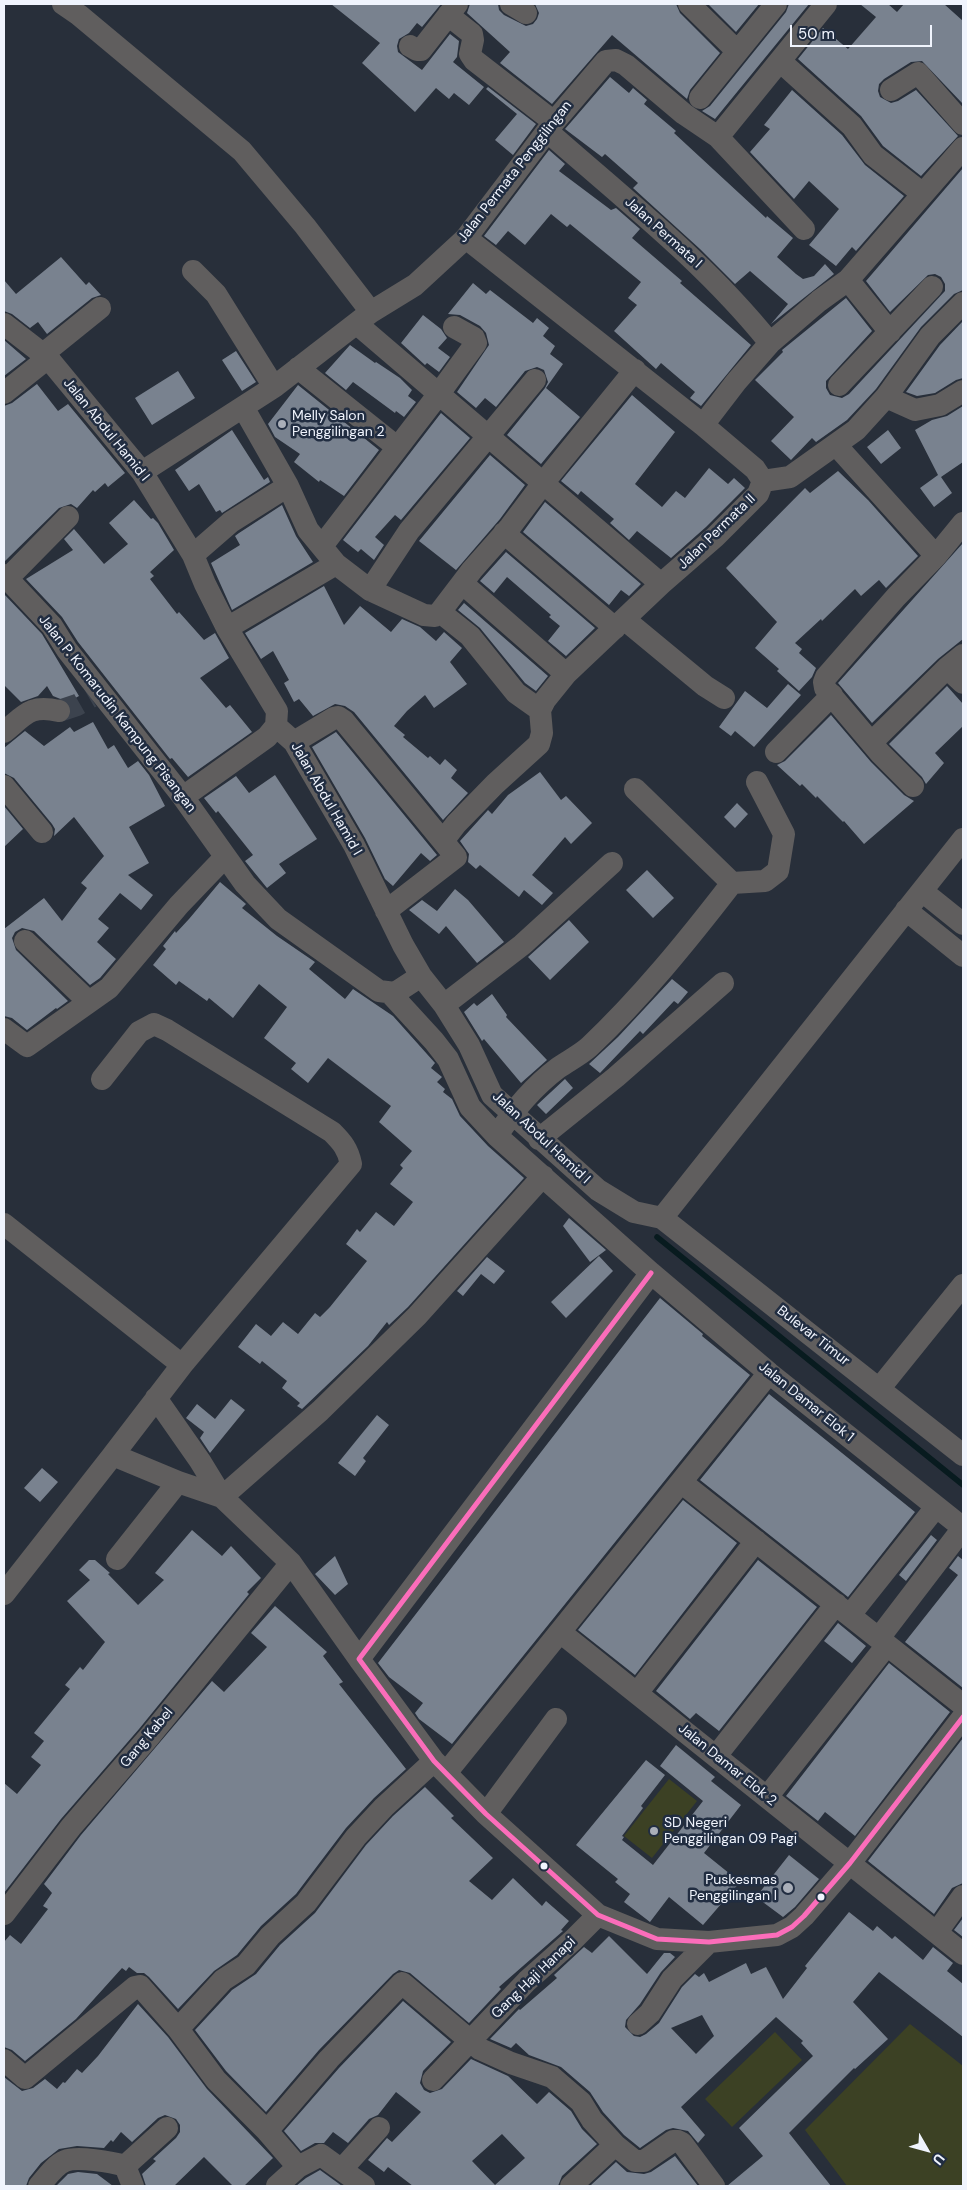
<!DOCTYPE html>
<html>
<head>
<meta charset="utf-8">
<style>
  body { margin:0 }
  #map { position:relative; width:967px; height:2190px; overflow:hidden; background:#282f3a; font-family:"DM Sans",sans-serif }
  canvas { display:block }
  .frame { position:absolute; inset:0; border:5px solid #f0f4fd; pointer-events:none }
  .north { position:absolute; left:902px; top:2125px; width:50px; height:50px; -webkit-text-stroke:4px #212d41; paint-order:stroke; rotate:128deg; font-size:14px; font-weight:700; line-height:20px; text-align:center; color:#f0f4fd }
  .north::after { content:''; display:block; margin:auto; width:18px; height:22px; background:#f0f4fd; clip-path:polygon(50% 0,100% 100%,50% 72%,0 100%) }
  .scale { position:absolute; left:790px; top:25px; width:142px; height:22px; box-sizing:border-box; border:2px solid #f0f4fd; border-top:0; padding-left:6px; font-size:15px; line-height:18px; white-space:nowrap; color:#f0f4fd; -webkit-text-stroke:4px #212d41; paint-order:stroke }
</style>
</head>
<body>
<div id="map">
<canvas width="967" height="2190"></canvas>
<div class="frame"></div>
<div class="north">U</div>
<div class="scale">50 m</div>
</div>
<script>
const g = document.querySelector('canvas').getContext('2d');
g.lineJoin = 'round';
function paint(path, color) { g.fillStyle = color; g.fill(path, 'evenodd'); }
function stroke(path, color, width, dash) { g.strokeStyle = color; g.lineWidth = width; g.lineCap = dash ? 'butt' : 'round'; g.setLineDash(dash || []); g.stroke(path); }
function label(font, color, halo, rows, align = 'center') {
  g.font = font + ' "DM Sans",sans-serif'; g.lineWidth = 5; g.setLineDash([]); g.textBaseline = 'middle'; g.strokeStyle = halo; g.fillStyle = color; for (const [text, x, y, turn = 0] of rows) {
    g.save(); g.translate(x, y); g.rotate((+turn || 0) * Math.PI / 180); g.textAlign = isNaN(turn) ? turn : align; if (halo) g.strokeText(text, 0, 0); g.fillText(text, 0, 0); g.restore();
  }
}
const green = new Path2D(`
  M669 1779 697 1801 652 1858 624 1836Z
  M910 2024 963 2066V2186H847L805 2130Z
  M775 2032 802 2060 732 2127 705 2099Z`);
const stream = new Path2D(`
  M657 1237 963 1485`);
const building = new Path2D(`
  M331 4H441L422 27 417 23 409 33 399 39 397 46 398 52 422 70 450 34 459 41 457 57 453 62 484 87 469 105 454 93 449 99 436 88 415 112 362 63 380 43Z
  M470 4H498L499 10 504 15 526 26 533 24 537 19 539 13 535 4H676L680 13 720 53 690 90 687 99 612 35 552 104 500 63 510 52 467 13Z
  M708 4H759L736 32Z
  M789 4H809L715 119 702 111 710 106 786 12Z
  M860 4H888L897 12 904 4H944L963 21V104L922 61 911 62 884 79 879 84 878 91 880 97 891 103 898 101 916 90 958 136 921 176 883 146 861 116 798 59 823 28 848 49 876 17Z
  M610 77 629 93 633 88 647 100 644 104 676 131 674 133 766 218 767 216 793 238 777 257 796 274 803 279 814 276 825 264 834 274 771 324 788 304 750 271 735 284 700 249 633 188 638 183 605 154 602 157 565 129Z
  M488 87 536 124 513 155 495 140 517 114 486 89Z
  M792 90 842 135 865 165 904 196 856 251 852 247 836 266 809 245 839 209 809 181 794 199 750 152 770 129 764 125Z
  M549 150 565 164 559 171 611 210 616 208 640 229 632 238 682 281 680 283 751 345 701 406 690 398 695 392 661 363 656 369 614 331 637 305 628 298 641 282 570 224 567 227 551 214 525 245 508 231 496 245 484 236Z
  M963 168V290L954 294 921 327 876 389 847 420 816 442 812 438 791 460 771 441 794 417 755 380 783 352 782 350 846 298 872 331 826 381V388L830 395 842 398 849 394 945 291V284L941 277 935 274 928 275 890 312 866 281Z
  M61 257 86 285 89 282 101 295 92 298 47 334 38 322 30 328 12 314 4 311V280L16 294Z
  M473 283 486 294 490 290 533 323 537 318 549 328 543 336 555 346 550 354 563 364 546 388 580 417 541 464 507 435 545 388 548 382 544 370 537 367 525 371 496 407 485 398 476 408 457 392 489 345 486 333 480 326 460 315 448 314Z
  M423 315 441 329 447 338 438 348 450 357 439 372 427 363 425 365 401 343Z
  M963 321V378L956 380 935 393 917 396 906 392 940 345Z
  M4 340 26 359 4 376Z
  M350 345 375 363 376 362 400 378 412 390 408 396 416 402 404 417 396 411 395 413 353 382 346 390 325 373Z
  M236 351 256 382 242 391 222 360Z
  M178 371 195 398 152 425 135 398Z
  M37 384 58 411 68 404 125 473 108 487 105 483 95 492 93 490 77 508 71 504 59 508 4 562V406L12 403Z
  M298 385 379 450 344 496 320 480 319 482 294 462 300 454 275 437 268 424Z
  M632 395 675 432 635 484 662 507 676 491 685 498 709 468 728 484 734 478 745 488 706 527 671 558 637 531 629 540 610 523 614 519 581 491 578 495 561 481Z
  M963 406V462L941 477 952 493 934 507 920 488 938 475 915 430 932 420 947 416Z
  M441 413 470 438 401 520 395 515 375 537 384 545 374 560 361 549 358 552 343 540Z
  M232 430 264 480 268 477 270 482 222 513 220 510 216 512 199 484 189 491 175 470Z
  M888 430 901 448 881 464 867 447Z
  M490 455 525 485 500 519 456 570 419 541Z
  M838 471 868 500 918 556 886 588 879 580 861 596 855 589 822 621 821 619 795 643 802 649 799 653 816 668 812 677 799 691 777 671 779 669 755 648 777 622 726 568 805 488 810 493Z
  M134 500 151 519 153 518 158 523 174 550 150 572 154 576 150 579 177 614 179 612 204 640 215 633 229 658 200 678 226 708 230 705 252 732 188 777 172 758 170 759 78 642 62 617 26 579 73 550 64 539 74 529 104 564 128 544 109 523Z
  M545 502 641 584 629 596 621 590 609 605 523 532Z
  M282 505 296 536 313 562 232 610 211 563 240 545 235 536 239 533Z
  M963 543V639L938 659 872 723 838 683Z
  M506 552 595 628 566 656 548 641 560 626 549 617 551 615 507 577 494 593 480 581Z
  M324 586 344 625 360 606 391 632 402 619 420 627 436 641 444 632 462 648 450 662 467 684 434 708 425 695 407 711 394 726 405 735 403 737 428 758 430 756 440 765 445 759 457 770 451 778 468 793 443 820 354 712 345 706 335 704 313 716 299 699 294 702 284 683 289 680 273 651 261 659 245 633Z
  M4 594 42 634 79 696 68 702 53 696 47 686 38 696 21 702 4 685Z
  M464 603 548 676 536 691 525 683 480 628 458 610Z
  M788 684 801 695 754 747 735 731 731 736 719 727 745 691 767 708Z
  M947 686 963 704V726L935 753 944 763 926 784 922 777 889 744Z
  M831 715 871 762 904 795 914 801 864 844 844 821 843 822 817 796 816 798 802 784 800 786 777 765 785 761Z
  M93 722 108 749 114 745 128 768 138 761 149 775 165 806 129 827 149 863 128 875 153 895 141 910 120 893 98 919 109 928 97 942 116 959 100 978 90 985 34 931 22 928 15 932 12 938 16 950 68 1001 57 1009 56 1008 27 1030 12 1018 4 1016V929L44 898 62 921 87 888 81 883 104 856 74 817 54 836 55 829 52 824 14 778 4 773V748L25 731 44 746 70 727 74 732Z
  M336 732 437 855 430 861 421 853 393 886 385 879 365 838 312 747Z
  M540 772 561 800 566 796 592 823 571 844 565 837 532 875 553 893 542 905 524 890 519 897 480 865 476 869 468 862 469 854 460 841 488 810 492 814 508 795Z
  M275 775 317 839 279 864 286 873 267 888 245 861 253 855 218 811 216 813 204 798 236 776 249 793Z
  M737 803 748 814 735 828 724 817Z
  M4 806 23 829 4 847Z
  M647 870 674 898 653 918 626 890Z
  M220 882 246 904 242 908 277 936 315 962 309 969 345 999 353 989 393 1016 435 1063 431 1068 442 1077 437 1082 445 1089 443 1092 452 1099 460 1116 488 1146 524 1178 408 1307 389 1325 387 1322 368 1346 302 1409 297 1406 300 1403 282 1388 287 1381 262 1361 260 1364 238 1347 256 1324 271 1336 283 1322 298 1334 315 1313 320 1317 330 1307 367 1261 346 1244 357 1229 360 1232 376 1212 394 1226 413 1202 390 1184 403 1168 400 1165 412 1151 379 1122 391 1106 328 1058 308 1083 291 1069 296 1063 264 1038 287 1007 259 984 233 1018 209 998 207 1001 179 981 176 985 153 965 166 949 163 946 175 931 176 933 189 919Z
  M455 889 468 900 504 942 477 963 446 926 439 934 409 910 422 900 437 911Z
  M569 920 589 942 550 980 528 957Z
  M672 979 688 992 678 1004 674 1001 643 1034 640 1031 600 1073 589 1064 618 1037Z
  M492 994 507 1015 506 1017 547 1060 521 1083 484 1039 482 1041 464 1012 474 1003 477 1006Z
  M565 1079 573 1088 546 1114 537 1105Z
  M569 1218 606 1250 590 1262 563 1226Z
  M599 1256 613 1271 566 1318 551 1302Z
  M487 1257 505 1271 494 1284 481 1274 463 1296 457 1291Z
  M660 1298 703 1334 702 1336 750 1375 452 1744 419 1719 415 1713 423 1703 389 1677 378 1663Z
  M769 1394 915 1512 848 1597 700 1480Z
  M231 1399 245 1410 210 1453 200 1438 204 1432 186 1418 197 1404 215 1419Z
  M377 1415 389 1425 363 1458 366 1461 355 1476 338 1463Z
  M42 1468 58 1482 40 1502 24 1488Z
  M683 1500 737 1543 635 1675 578 1630Z
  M192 1530 222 1556 231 1546 261 1578 247 1592 249 1594 139 1729 61 1819 4 1893V1783L17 1794 41 1765 31 1757 44 1741 34 1733 70 1689 65 1685 80 1667 83 1670 105 1642 67 1601 90 1580 79 1570 89 1560H95L110 1573 108 1574 138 1605 164 1580 155 1573Z
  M931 1535 937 1540 906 1581 899 1575Z
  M335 1556 348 1584 335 1595 315 1574Z
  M958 1556 963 1560V1688L905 1642 958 1575 949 1568Z
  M758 1560 817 1607 719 1731 696 1713 690 1719 656 1691Z
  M275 1606 327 1652 323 1656 343 1682 339 1684 406 1769 374 1798 346 1828 296 1894 261 1926 237 1955 214 1971 178 2009 149 1977 144 1973H137L129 1967 126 1971 122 1968 76 2019 25 2061 12 2050 4 2047V1942L10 1935 21 1944 48 1909 43 1906 52 1893 44 1884 81 1835 212 1681 224 1692 267 1647 251 1633Z
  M838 1623 866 1646 852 1663 824 1641Z
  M889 1663 950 1712 855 1836 825 1812 818 1821 786 1796Z
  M963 1738V1883L952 1888 934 1914 868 1861Z
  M676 1745 715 1777 711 1781 741 1805 704 1853 740 1882 703 1925 669 1897 650 1922 624 1902 630 1894 615 1882 618 1879 576 1845 646 1760 665 1775 641 1806 643 1808 622 1836 624 1837 622 1840 653 1865 703 1801 660 1766Z
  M425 1787 454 1816 451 1818 493 1858 469 1881 492 1900 513 1878 542 1906 546 1901 569 1921 561 1930 563 1931 499 1987 501 1989 469 2023 410 1973 399 1970 393 1974 319 2050 266 2112 226 2071 195 2030 232 1990 256 1974 280 1945 315 1913 366 1845 393 1816Z
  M789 1855 819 1879 795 1907 783 1917 756 1897Z
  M849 1912 873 1931 877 1926 892 1939 895 1936 923 1960 933 1947 953 1963 947 1971 963 1984V2037L879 1972 853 2002 888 2039 855 2069 854 2068 789 2133 831 2186H727L763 2156 739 2128 813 2056 801 2043 803 2041 776 2017 681 2107 705 2135 698 2143 688 2131 673 2128 666 2130 640 2148 624 2135 603 2112 590 2092 561 2067 529 2055 516 2043 511 2048 490 2039 519 2009 520 2010 557 1978 554 1975 584 1947 592 1953 609 1936 647 1974 664 1953H670L675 1957 661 1972 640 2004 626 2020 625 2027 634 2036 640 2037 646 2034 659 2023 682 1987 695 1974 699 1977 704 1973 709 1982 746 1963 751 1974 766 1967 783 1999 807 1968 805 1966ZM702 2015 714 2036 696 2054 671 2028Z
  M963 1918V1937L954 1930Z
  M403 2001 451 2042 423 2071 420 2083 424 2090 430 2093 442 2089 471 2059 508 2076 537 2104 549 2092 571 2111 582 2129 597 2144 562 2176 558 2186H413L388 2167 384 2172 368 2160 387 2138 392 2142 421 2112 396 2092 378 2115 369 2119 348 2143 333 2132 324 2143H315L301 2151 284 2131 339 2068ZM502 2134 525 2158 495 2185 472 2161Z
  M138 2004 168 2037 207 2089 273 2158 244 2186H233L204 2157 174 2186H146L142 2174 156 2161 153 2159 176 2138 180 2132V2125L176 2119 165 2115 158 2118 132 2142 121 2132 113 2142 111 2140 104 2148 77 2146 59 2149 41 2163 29 2178 26 2186H4V2077L22 2091 33 2088 45 2079 57 2089 63 2082 65 2083 77 2069 82 2073 98 2056Z
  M675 2156 698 2186 591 2185 616 2162 627 2172 644 2174 651 2172Z
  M320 2170 342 2186H296L306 2178Z
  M78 2172 97 2174 113 2186H56L68 2174Z`);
const minorTunnel = new Path2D(`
  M59 711 77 705 91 697`);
const minor = new Path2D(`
  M63 4 79 15 242 151 305 226 371 312
  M511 4 526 13
  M689 4 737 51
  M448 15 472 34 473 40 470 54 474 60 554 122
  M410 46 417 50H421L457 4
  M780 61 852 126 873 155 923 194
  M891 90 918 73 963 124
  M700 98 776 4
  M547 131C624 199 705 262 770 343
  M718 137 826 4
  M466 238 703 425 755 469 763 481
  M193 271 216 294 274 387
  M848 280 890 332
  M4 324 48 358 142 472 193 555 205 584 227 628 277 711 276 726
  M357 324 661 584
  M43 354 100 308
  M298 368 397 447
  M839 385 932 287
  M4 393 48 358
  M886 397 915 410 940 405 963 391
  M243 407 288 486 308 530 336 564 370 590 424 615 435 616 440 612 472 570 510 527 544 482 635 370
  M703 425 736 382 770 343 819 301 848 280 963 148
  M836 445 936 556 896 597 826 677 824 682 825 688 880 753 913 786
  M142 472 274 387 371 312 415 285 466 238 554 122 606 61 616 60 626 65 684 114 718 137 804 229
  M763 481 790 477 856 430 886 397 930 336 963 303
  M504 533 615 628
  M322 546 438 395 476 343 474 338 454 327
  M193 555 231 522 288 486
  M936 556 963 523
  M4 575 52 626 67 650 183 797 245 884 278 919 379 991 395 993 421 976
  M7 579 68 517
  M462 583 566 674
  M370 590 409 531 535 380
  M440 612 470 636 516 693 540 710
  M624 619 705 686 724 698
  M227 628 336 564
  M947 668 963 683
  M276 726 294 742 354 845 403 945 421 976 444 1005 469 1045 492 1095 598 1190 634 1212 662 1218 963 1455
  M4 732C25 715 30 704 59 711
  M294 742 334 718 338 717 344 721 456 857 386 911
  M872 742 947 668 963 655
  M776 752 832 695
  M4 786 42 832
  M635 789 732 883 765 881 778 871 784 834 757 782
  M183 797 267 737 276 726
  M443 841 456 824 495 784 539 744 542 733 540 710 545 700 566 674 661 584 715 537 758 494 763 481
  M732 883C688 940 641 998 589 1047 580 1055 568 1061 558 1068 533 1087 514 1109 497 1136L651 1273 769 1373 963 1528
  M922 891 963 924
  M906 910 963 956
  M25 941 89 1002
  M390 993 434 1041 448 1059 470 1107 497 1136
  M444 1005 522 945 612 863
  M4 1029 27 1046 109 988 179 905 224 858
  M102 1079 139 1032 154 1024 167 1030 332 1132C342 1142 348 1149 351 1164L182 1365 113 1455
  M539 1139 616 1077 723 983
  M662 1218 963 839
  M4 1224 182 1365
  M651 1273 359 1659 434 1761 486 1814 598 1915 657 1939 709 1942 777 1935 792 1927 804 1916 850 1863 963 1717
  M879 1389 963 1285
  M156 1398 200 1461 222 1497 291 1563 359 1659
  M681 1482 963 1705
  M117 1559 178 1482
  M4 1594 113 1455 178 1482 222 1497 320 1411 417 1316 543 1176
  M850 1615 936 1507
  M560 1632 963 1954
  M879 1638 963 1528
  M637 1693 756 1541
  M716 1756 836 1604
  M446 1773 769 1373
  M767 1797 887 1645
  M486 1814 556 1719
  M4 1914 71 1827 149 1737 291 1563
  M937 1932 963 1896
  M638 2024 650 2013 672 1979 709 1942
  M178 2029 223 1980 246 1965 270 1936 306 1903 356 1837 384 1807 434 1761
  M4 2060 25 2078 135 1987 140 1986 178 2029 216 2080 267 2131 298 2167
  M433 2080 527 1981 573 1940 598 1915
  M267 2131 329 2059 402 1983 480 2049 511 2063 552 2077 581 2102 592 2120 615 2145 635 2161H644L673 2141H678L682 2143 714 2186
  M125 2166 167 2128
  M342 2169 379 2128
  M39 2186C46 2178 55 2165 65 2161 77 2156 112 2162 125 2166L133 2186
  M277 2186 298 2167 321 2155 364 2186
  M571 2186 615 2145`);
const bus1 = new Path2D(`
  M651 1273 359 1659 434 1761 486 1814 598 1915 657 1939 709 1942 777 1935 792 1927 804 1916 850 1863 963 1717`);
const markers = [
  [282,424,5,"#aaafb9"],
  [654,1831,5,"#aaafb9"],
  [544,1866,4.5,"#f0f4fd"],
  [788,1888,6,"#aaafb9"],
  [821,1897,4.5,"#f0f4fd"]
];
const streetNames = [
  ["Jalan Permata Penggilingan",515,172,-52],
  ["Jalan Permata I",663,233,42],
  ["Jalan Abdul Hamid I",106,430,51],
  ["Jalan Permata II",717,532,-44],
  ["Jalan P. Komarudin Kampung Pisangan",117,714,52],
  ["Jalan Abdul Hamid I",326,799,60],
  ["Jalan Abdul Hamid I",541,1138,43],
  ["Bulevar Timur",813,1336,38],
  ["Jalan Damar Elok 1",806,1402,39],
  ["Gang Kabel",147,1738,-50],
  ["Jalan Damar Elok 2",727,1765,39],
  ["Gang Haji Hanapi",534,1978,-44]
];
const poiNames = [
  ["Melly Salon",292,416],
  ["Penggilingan 2",292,432],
  ["SD Negeri",664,1823],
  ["Penggilingan 09 Pagi",664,1839],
  ["Puskesmas",777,1880,"right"],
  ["Penggilingan I",777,1896,"right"]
];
paint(green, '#3c4124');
stroke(stream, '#081b1f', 5.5);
paint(building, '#79828f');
stroke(minorTunnel, '#3c434e', 22, [22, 11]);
stroke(minor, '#605e5e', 22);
stroke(bus1, '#fb6dba', 5);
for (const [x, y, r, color] of markers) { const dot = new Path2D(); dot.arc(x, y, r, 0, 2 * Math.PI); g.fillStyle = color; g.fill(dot); stroke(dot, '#212d41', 2); }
label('14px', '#f0f4fd', '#212d41', streetNames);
label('14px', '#f0f4fd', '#212d41', poiNames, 'left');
</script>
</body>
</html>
